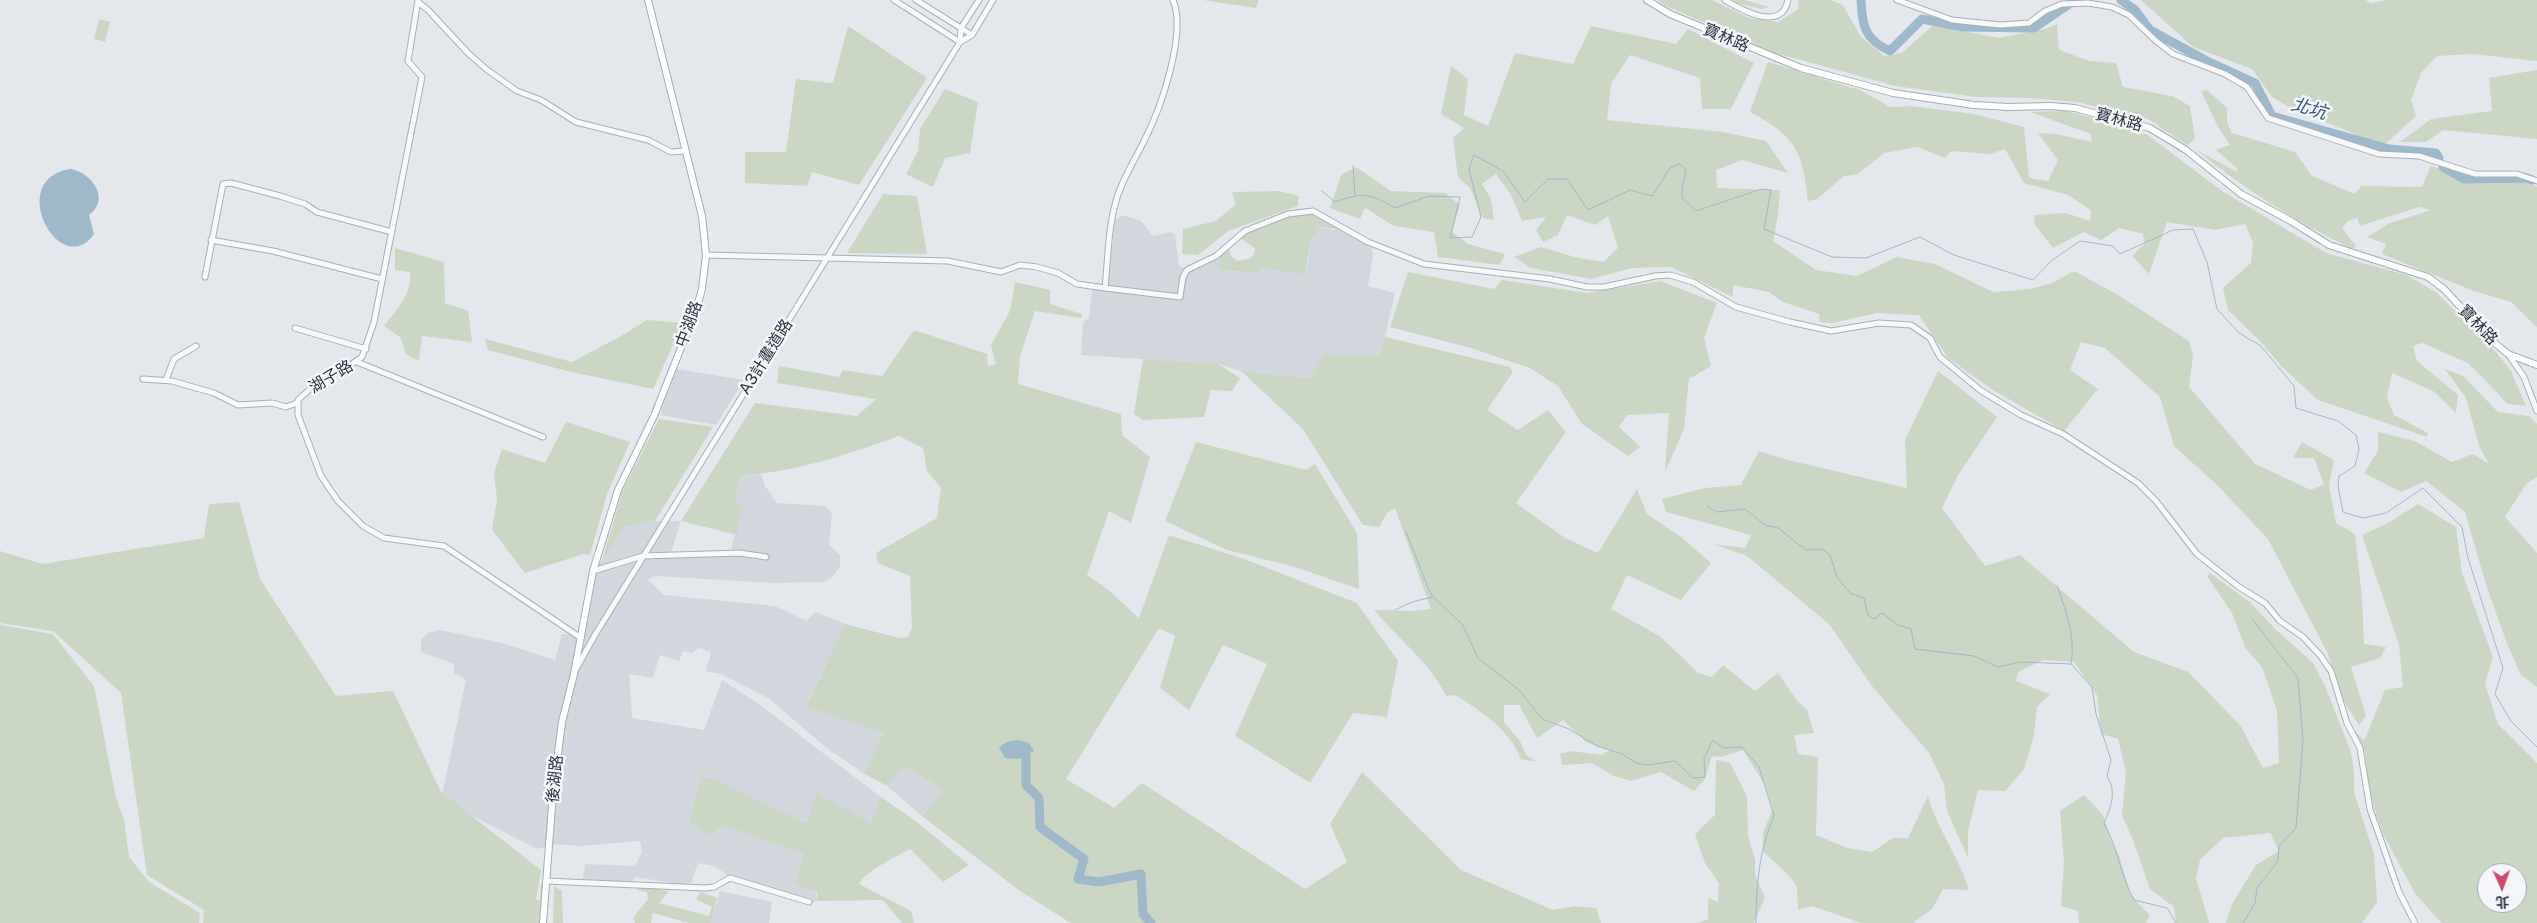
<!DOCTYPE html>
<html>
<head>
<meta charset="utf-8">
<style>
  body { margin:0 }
  #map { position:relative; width:2537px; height:923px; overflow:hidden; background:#e4e8ec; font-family:"Public Sans","Noto Sans TC",sans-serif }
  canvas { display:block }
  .north { position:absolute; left:2477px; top:863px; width:50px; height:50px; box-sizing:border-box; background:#f4f6f9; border:1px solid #a4aab1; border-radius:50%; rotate:178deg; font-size:14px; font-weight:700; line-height:20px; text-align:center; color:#2b3744 }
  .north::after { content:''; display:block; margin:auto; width:18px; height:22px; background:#cf4a6c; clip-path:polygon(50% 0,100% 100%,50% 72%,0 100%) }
</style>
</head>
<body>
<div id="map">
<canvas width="2537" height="923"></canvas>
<div class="north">北</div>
</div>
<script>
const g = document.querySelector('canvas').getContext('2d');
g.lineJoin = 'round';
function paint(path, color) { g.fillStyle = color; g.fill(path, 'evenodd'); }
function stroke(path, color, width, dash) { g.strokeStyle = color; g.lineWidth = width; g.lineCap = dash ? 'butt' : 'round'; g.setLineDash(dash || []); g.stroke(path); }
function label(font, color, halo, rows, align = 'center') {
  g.font = font + ' "Public Sans","Noto Sans TC",sans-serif'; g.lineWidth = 5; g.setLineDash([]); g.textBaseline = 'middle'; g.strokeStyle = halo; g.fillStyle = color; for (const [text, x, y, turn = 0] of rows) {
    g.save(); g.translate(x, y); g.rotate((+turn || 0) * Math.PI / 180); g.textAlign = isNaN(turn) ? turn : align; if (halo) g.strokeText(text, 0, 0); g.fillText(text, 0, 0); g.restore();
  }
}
const built = new Path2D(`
  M1123 215 1141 221 1153 236 1170 232 1175 234 1179 266 1188 270 1220 252V270L1257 273 1260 268 1300 274 1307 267 1312 237 1317 227 1335 230 1338 225 1353 237 1371 246 1373 256 1368 286 1395 293 1381 355 1324 354 1311 378 1241 371 1218 364 1081 355 1083 322 1089 318 1093 283 1108 285 1115 220Z
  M676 369 744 380 716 425 660 415Z
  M761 474 765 486 777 503 826 506 832 514 829 545 840 555V567L832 577 824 582 774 583 654 576 648 580 664 595 775 606 807 621 815 612 845 624 806 705 885 733 864 774 824 746 768 698 721 674 706 671 711 652 698 648 692 653 683 651 679 661 660 655 653 678 629 674 632 718 704 730 722 680 756 702 881 797 871 823 809 819 804 822 710 779 701 778 689 822 723 825 804 854 818 901 809 903 729 876 714 866 698 863 691 883 680 884 634 877 631 885 583 879 585 864 635 866 642 852 640 841 581 846 556 844 537 849 441 800 466 680 454 673V664L421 652V639L428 633 439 630 502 643 555 660 562 634H584L593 567 602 561 623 526 655 521H681L671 553 731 551 741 505 735 502 741 475Z
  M904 766 944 790 922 816 887 786Z
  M720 891 772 902 769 923H711Z`);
const green = new Path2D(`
  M1203 0H1259L1256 8Z
  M1658 0H1712L1749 18 1778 22 1799 9 1798 0H1831L1843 5 1861 37 1884 56 1902 53 1933 25 1998 38 2045 29 2057 24 2059 50 2090 61 2116 63 2123 87 2172 96 2190 106 2195 139 2187 145 2148 119 2077 102 2029 98 1977 97 1895 86 1772 52 1664 5Z
  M1734 0H1744L1770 7 1761 9 1737 3Z
  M2141 0H2365L2371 3 2388 0H2537V61L2473 54 2437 56 2421 73 2411 100 2416 116 2383 146 2287 106 2272 97 2252 69 2193 47Z
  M99 19 110 22 105 42 94 39Z
  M848 26 927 78 859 185 812 172 807 186 745 183V152H786L796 79 833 83Z
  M1591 26 1676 44 1688 29 1754 63 1731 109H1702L1700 78 1630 55 1611 84 1607 120 1723 132 1766 141 1788 173 1742 160 1716 170 1717 188 1780 190 1778 215 1773 241 1816 270 1857 276 1897 257 1935 264 1993 292 2030 289 2052 283 2074 271 2118 295 2189 341 2193 356 2189 387 2255 464 2311 490 2324 484 2314 458H2293L2302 442 2334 460 2329 485 2336 523 2355 534 2362 597 2364 644 2386 647 2380 658 2351 667 2366 716 2359 725 2344 702 2327 652 2268 539 2218 486 2174 446 2160 397 2105 348 2081 342 2070 370 2098 389 2064 431 1993 390 1948 358 1919 315 1877 313 1832 323 1820 322 1819 314 1783 302 1769 292 1733 285V297L1671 267 1632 268 1591 279 1531 268 1514 257 1541 247 1578 258 1603 262 1618 248 1608 216 1595 225 1567 215 1558 235 1543 242 1536 230 1546 217 1522 221 1511 195 1496 174 1482 184 1491 199 1494 220 1483 218 1470 188 1458 177 1453 138 1464 128 1441 114 1451 66 1468 79 1464 115 1488 126 1515 53 1573 64Z
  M1768 62 1860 90 1890 107 1911 106 1974 114 2024 127 2029 178 2048 181 2058 160 2038 133 2056 134 2092 142 2091 134 2030 112 2066 111 2123 125 2149 136 2222 191 2326 253 2407 275 2437 293 2496 352 2511 371 2526 406 2508 404 2468 363 2422 343 2413 346 2417 361 2458 395 2456 413 2433 391 2392 373 2387 398 2394 415 2428 433 2427 437 2318 400 2281 366 2262 343 2228 310 2223 288 2251 263 2253 243 2245 224 2215 230 2167 222 2149 274 2132 256 2144 244 2143 234 2119 228 2101 240 2084 232 2053 248 2035 225 2034 215 2066 213 2090 221 2091 210 2068 195 2024 183 2005 149 1990 154 1952 151 1944 158 1918 147 1884 153 1858 174 1844 176 1817 199 1808 201C1803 151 1795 136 1750 112Z
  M2537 70V139L2443 130 2426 142H2400L2431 119 2492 111 2489 78Z
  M945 89 978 102 970 153 945 158 933 187 906 174 918 151 920 129Z
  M2207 90 2227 108V122L2232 133 2295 152 2312 176 2355 194 2361 186 2422 187 2431 166 2473 179 2528 183 2537 187V327L2511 302 2474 291 2382 254 2386 244 2367 237 2390 223 2431 210 2419 207 2360 226 2357 218 2348 221 2342 228 2356 246 2352 249C2295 221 2244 189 2195 149L2237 172V168L2216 150 2230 145 2217 125 2201 91Z
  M1356 167 1391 191 1445 193 1460 205 1452 232 1468 244 1505 254 1500 265 1438 257 1434 232 1394 226 1365 208 1360 219 1330 208 1341 175Z
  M1279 191 1299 196 1298 206 1228 231 1198 255 1182 254 1183 229 1216 221 1236 204 1232 192Z
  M883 194 917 196 927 254 847 253Z
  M1306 210 1338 225V229L1317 227 1316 236 1312 237 1305 272 1300 274 1260 268 1258 273 1220 270V252L1229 250 1231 256 1237 261C1247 259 1254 260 1255 248L1241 239 1248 230Z
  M395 248 444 262 445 303 468 311 472 342 422 336 419 361 406 354 401 338 384 326C397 309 412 295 410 272L395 270Z
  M1408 272 1494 289 1502 280 1587 293 1660 281 1717 303 1704 338 1711 366 1689 379 1684 429 1665 472 1669 413 1627 415 1619 427 1640 447 1628 456 1582 424 1558 386 1530 368 1471 348 1390 327Z
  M1015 282 1050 290V304L1082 314 1081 318 1035 311 1020 356 1018 384 1121 414 1122 435 1150 457 1131 523 1109 511 1087 575 1106 588 1139 618 1169 535 1244 559 1357 603 1398 661 1387 717 1353 713 1310 783 1235 736 1267 664 1223 645 1189 710 1160 688 1175 636 1159 628 1066 779 1114 808 1142 783 1305 889 1347 862 1330 824 1362 772 1461 870 1553 910 1575 906 1596 908 1601 923H1071L1020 891 922 816 944 790 904 766 887 786 864 774 884 733 806 706 845 624 899 638 908 637 912 628 910 576 878 563 876 553 937 518 941 488 927 471 923 448 899 436C849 454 794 473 741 475L735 502 741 505 737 535 681 521 755 403 857 416 876 399 777 383 779 366 839 377 843 370 882 376 914 330 987 354 988 366 996 364 991 345 1010 311Z
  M647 320 683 323 653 389 567 371 488 350 485 339 572 362 621 336Z
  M1385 337 1510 367 1513 372 1487 410 1518 430 1548 410 1566 432 1516 503 1565 538 1598 553 1637 489 1647 514 1681 537 1711 563 1681 600 1627 575 1611 609 1661 637 1698 673 1712 677 1723 665 1755 691 1778 673 1798 702 1807 710 1814 733 1794 735 1798 754 1818 757 1816 835 1847 848 1872 852 1893 838H1908L1928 796C1937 829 1959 857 1969 890L1943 889 1932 909 1913 923H1861L1812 906 1798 910 1797 887 1790 877 1763 851V832L1773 809 1765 785 1743 750 1722 757 1712 756 1705 779 1694 791 1661 772 1631 781 1614 776 1592 763 1562 765 1560 754 1571 751 1601 755 1610 750 1586 742 1563 720 1537 738 1519 705H1504V722L1520 741 1526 755 1537 762 1521 759C1510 730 1480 710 1455 695L1446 696C1429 661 1398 639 1374 610L1413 611 1431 609 1395 508 1387 513 1379 527 1363 525 1303 429 1241 371 1310 378 1324 354 1380 355Z
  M1143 359 1218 364 1240 378 1232 391 1211 390 1204 417 1143 420 1134 414Z
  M2445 369 2463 376 2498 412 2529 416 2537 424V477L2526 484 2505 517 2537 553V687L2521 675 2508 646 2487 588 2465 512 2426 481 2401 492 2364 473 2378 451V432L2415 441 2452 462 2473 454 2489 464 2479 446 2466 398Z
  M1938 371 1997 417 1958 475 1942 508 1985 566 2020 555 2134 652 2188 672 2240 725 2263 768 2279 763 2277 711 2262 667 2246 649 2232 613 2207 576 2210 573 2251 603 2275 629 2313 663 2325 686 2351 752 2354 772V792L2374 854 2377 902 2362 923H2226L2232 904 2256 865 2279 851 2270 833 2223 838 2200 860 2196 878 2209 923H2176L2174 907 2150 889 2133 840 2122 815 2126 773 2118 739 2101 734 2097 695 2074 662 2043 660 2018 672 2016 681 2050 694 2037 707 2034 735 2024 769 2005 791 1978 790 1968 831V858L1947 811 1944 784 1929 753 1872 686 1829 624 1747 556 1713 544 1745 548 1751 535 1666 512 1662 499 1705 488 1741 485 1759 451 1788 460 1907 488 1905 440Z
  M659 419 713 427 655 521 623 527 602 561 622 492Z
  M566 422 630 442 607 494 590 555 583 554 525 573 492 530 497 499 494 473 502 449 545 463Z
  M1196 442 1306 470 1315 464 1357 533 1359 589 1295 567 1227 550 1165 521Z
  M239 502 260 579 336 696 393 691 441 792 541 870 536 900 540 899 541 883 543 885 542 923H203L204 910 147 875 121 693 53 631 0 623V551L42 564 204 538 209 504Z
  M2418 504 2456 527 2462 573 2493 657 2485 684 2498 724 2537 763V923H2442L2416 895 2383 834 2369 792 2365 751 2354 741 2351 726 2364 741 2385 690 2403 687 2399 645 2362 535 2388 523ZM2487 873H2517V903H2487Z
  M0 625 53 634 94 686 116 798 124 819 129 857 149 882 200 913 199 923H0Z
  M1716 760 1730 763 1747 796 1748 836 1755 859V875L1765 897 1754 923H1698L1708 919V898L1718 902 1719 883 1705 863 1695 834 1715 815Z
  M701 778H710L804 822 809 819 816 793 871 823 881 797 917 822 969 865 943 882 910 849C894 858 867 870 859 884L911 911 914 923H902L883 900 818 901 817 892 795 884 804 854 723 825 710 835 689 822Z
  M2084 795 2103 815 2111 841 2119 855 2131 896 2150 915 2146 923H2079L2078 911 2061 906 2064 863 2060 811Z
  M554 886 562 891 563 923H553Z
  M642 887 669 891 659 903 709 916 712 907 696 899 701 892 717 898 711 923H689L653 913 651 923H635L633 918 648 899 647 892 636 890Z`);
const water = new Path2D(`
  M71 169C92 173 111 199 89 215L94 234C60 282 4 178 71 169Z
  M1018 740 1029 743 1034 751 1019 759 1005 758 999 748 1006 742Z`);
const stream = new Path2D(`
  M1353 166 1355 195
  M1322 191 1335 202C1363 192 1369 193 1395 208L1429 196 1460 197 1450 238 1472 237 1481 217 1469 169 1474 155 1503 171 1525 202 1548 179H1567L1588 210 1630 190 1652 196 1670 168 1680 164 1686 170 1682 188V198L1696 211 1762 189 1771 190 1764 229 1832 257 1866 258 1920 237 1954 255 2033 280 2051 261 2080 241 2113 246 2120 254 2173 230 2193 229 2207 262 2217 309 2239 333 2261 346 2294 386 2296 408 2338 421 2356 435 2359 449 2355 466 2339 476 2338 486 2343 512 2363 518 2386 513 2423 488 2462 527 2468 558 2503 668 2495 694 2511 721 2537 747
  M1707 506 1716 512 1745 509 1765 525 1778 528 1806 550 1822 549 1830 555 1837 577 1850 593 1864 598 1868 615 1874 619 1882 613 1898 625 1911 629 1915 649 1974 656 1998 667 2020 662 2071 664 2092 687 2096 714 2111 760 2107 776C2117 792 2111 807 2104 823 2118 848 2120 875 2134 900L2167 908 2176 923
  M1406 532 1429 590 1433 597 1462 624 1478 658 1519 690 1542 719 1569 729 1597 746 1622 754 1636 763 1648 765 1675 761 1693 778 1705 777 1704 758 1713 740 1723 748 1742 747 1759 767 1774 816C1759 851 1756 885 1756 923
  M2057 586C2066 611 2076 638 2071 664
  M1395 610 1412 602 1432 597
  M2243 923 2255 903 2257 888 2278 861 2279 846 2296 828 2303 741 2298 678 2252 619`);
const river = new Path2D(`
  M1861 0C1862 26 1865 40 1890 51L1922 19 1963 27 2034 28 2075 0
  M2121 0 2135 10 2150 30 2207 61 2255 83 2272 116 2389 149 2436 153 2439 158
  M2443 167 2464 179 2527 178 2532 180
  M1026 756V785L1039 798 1040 827 1084 859 1078 879 1099 882 1141 874 1143 914 1151 923`);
const minor = new Path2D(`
  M418 0 408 61 422 77 374 322 362 357 346 368 319 381 298 400V415L321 476 338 501 363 526 384 538 444 546 581 638
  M894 0 960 42
  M916 0 972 35
  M1725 0C1743 11 1782 32 1788 0
  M1897 0 1952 20 2000 25 2029 23 2045 11 2062 4 2088 3 2112 7 2129 15 2156 41 2173 54 2225 74 2247 87 2268 118 2379 154 2419 156 2475 174H2517L2537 181
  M418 2 428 10 468 53 486 69 517 91 541 100 576 122 648 140 671 152 685 151
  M960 42 972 35 993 0
  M211 240 273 251 382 279
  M706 255 948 261 1001 272 1020 265 1037 267 1058 273 1077 284 1105 288C1108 259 1108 229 1116 201 1122 179 1135 160 1145 139 1161 108 1187 33 1173 0
  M205 277 223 184 231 183 280 196 305 204 317 212 392 232
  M1105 288 1180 297 1183 277 1187 270 1216 256 1245 231 1288 214 1313 211 1368 242 1424 264 1550 279 1587 287H1604L1655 276 1670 275 1693 282 1736 307 1790 322 1831 331 1879 323 1911 325 1930 338 1940 357 1980 390 2021 415 2063 434 2138 483 2156 501 2197 554 2239 587 2265 603 2280 621 2303 637 2320 655 2331 671 2347 723 2360 748 2370 809 2399 892 2415 923
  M295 328 366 349
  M2508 354 2524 377 2537 411
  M357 362 543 437
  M143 379 172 381 214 393 238 405 272 403 286 407 297 403
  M166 380 174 359 196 346
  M593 571 643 556 740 553 766 557
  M576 669 595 635 960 42 961 28 979 0
  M546 881 705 888 714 887 730 878 809 902`);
const major = new Path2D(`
  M1647 0 1670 14 1801 68 1893 93 1974 105 2008 107 2051 106 2075 108 2150 128 2186 150 2241 194 2291 221 2329 245 2428 277 2444 289 2490 339 2508 354 2537 365
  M543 923 553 793 562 722 574 674 593 571 618 490 654 416 696 310 702 289 706 255 702 216 648 0`);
const streetNames = [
  ["寶林路",1726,38,23],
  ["寶林路",2119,120,15],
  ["中湖路",689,324,-70],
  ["寶林路",2478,325,46],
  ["A3計畫道路",766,357,-58],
  ["湖子路",331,377,-31],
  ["後湖路",555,779,-84]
];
const waterNames = [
  ["北坑",2309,109,16]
];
paint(built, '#d2d7de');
paint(green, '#cbd6c5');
paint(water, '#9fb9cb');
stroke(stream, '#9fb9cb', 1);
stroke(river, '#9fb9cb', 9);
stroke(minor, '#a9afb6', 7);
stroke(major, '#a3adb7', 8);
stroke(minor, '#f7f8fa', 5);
stroke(major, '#fff', 6);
label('16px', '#2b3744', '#f4f6f9', streetNames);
label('italic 18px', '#355a79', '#f4f6f9', waterNames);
</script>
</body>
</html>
